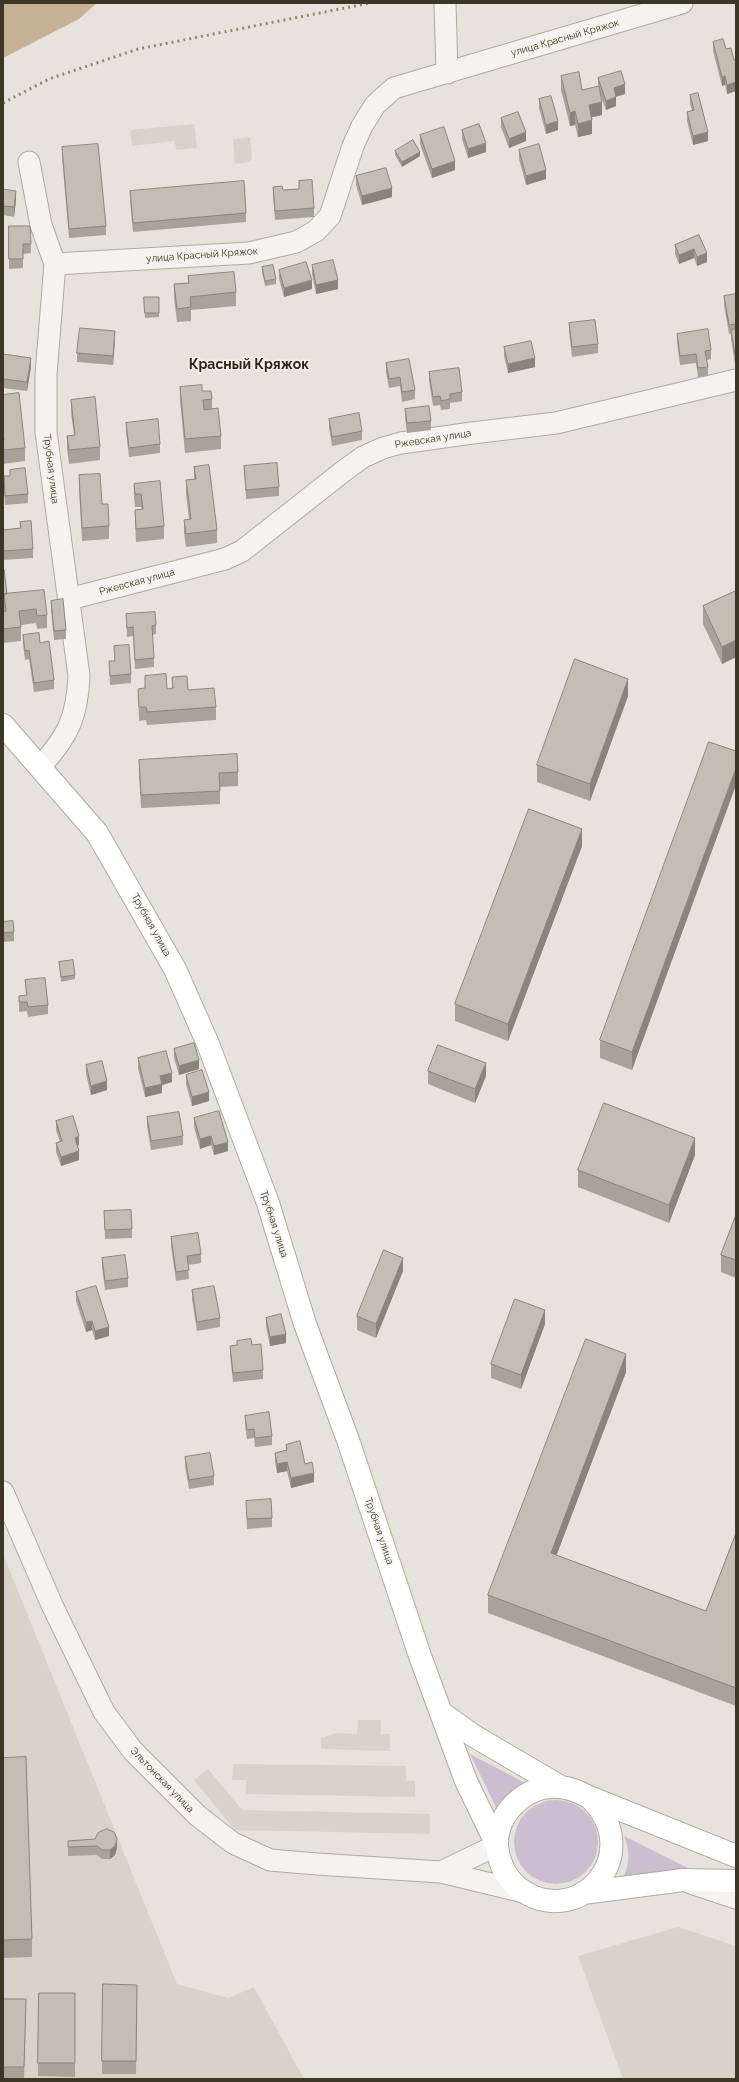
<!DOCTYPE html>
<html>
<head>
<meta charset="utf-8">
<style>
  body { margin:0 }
  #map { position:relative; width:739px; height:2082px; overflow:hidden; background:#e6e3dc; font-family:Raleway,sans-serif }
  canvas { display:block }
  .frame { position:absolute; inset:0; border:4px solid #3d3525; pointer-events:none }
</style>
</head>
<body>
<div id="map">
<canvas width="739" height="2082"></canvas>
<div class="frame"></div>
</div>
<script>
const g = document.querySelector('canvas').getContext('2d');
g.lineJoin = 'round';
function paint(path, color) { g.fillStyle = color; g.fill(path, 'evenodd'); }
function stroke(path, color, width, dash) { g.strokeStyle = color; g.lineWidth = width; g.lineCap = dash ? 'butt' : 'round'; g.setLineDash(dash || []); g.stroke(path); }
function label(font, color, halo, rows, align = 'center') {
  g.font = font + ' Raleway,sans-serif'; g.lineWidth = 3; g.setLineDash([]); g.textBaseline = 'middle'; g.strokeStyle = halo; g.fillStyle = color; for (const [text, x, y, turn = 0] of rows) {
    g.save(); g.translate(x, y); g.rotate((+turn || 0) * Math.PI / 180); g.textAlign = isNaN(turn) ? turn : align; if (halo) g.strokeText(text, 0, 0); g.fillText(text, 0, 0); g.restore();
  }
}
const built = new Path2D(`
  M194 124 197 148 176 150 175 141 132 146 130 130Z
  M250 137 252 158 249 162 235 164 233 139Z
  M3 1554 177 1984 228 1998 254 1987 304 2079H3Z
  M358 1720H381V1734H390V1751L321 1749V1738L336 1733 357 1734Z
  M233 1764 406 1766V1781H415V1797L246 1794V1780H232Z
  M208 1769 242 1810 430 1814V1834L235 1830 194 1780Z
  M678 1927 736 1946V2079H623L578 1956Z`);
const green = new Path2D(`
  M470 1754 529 1785 499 1813Z
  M514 1842a42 42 0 1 1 84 0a42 42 0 1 1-84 0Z
  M624 1836 692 1870 653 1872 623 1878C630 1862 630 1852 624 1836Z`);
const water = new Path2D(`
  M3 3H97L79 19 3 58Z`);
const minor = new Path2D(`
  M445 3 447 73
  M29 162 41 225 55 264 46 374V432L79 676C77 718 68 736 40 767
  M55 264 249 253 296 242 316 231 330 216 353 146 362 126 375 105 394 88 682 3
  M69 599 225 559 242 551 345 470 363 457 383 448 401 443 472 433 556 423 736 380
  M3 1492 52 1605 104 1712 133 1751 198 1816 233 1843 270 1860 317 1864 441 1872 524 1892
  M441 1872 497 1845
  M691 1883 736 1898`);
const major = new Path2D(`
  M3 725 97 833 175 969 208 1044 268 1203 305 1324 348 1440 420 1656 466 1781 497 1845
  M443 1714 474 1736 561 1787
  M589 1797C649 1854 576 1935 516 1886 505 1876 498 1860 497 1846 496 1812 527 1784 560 1787 571 1788 579 1792 589 1797L736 1856
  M583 1893 683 1880 736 1881`);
const rail = new Path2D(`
  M3 103 49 79 138 49 370 3`);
const wall = new Path2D(`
  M713 42 726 49 734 60H736V91L727 94 725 85 722 86 713 51Z
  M561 76 582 90 598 87V78L625 94 616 97V106L606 110 600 94 602 115 592 117V134L578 137 575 125 570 126 561 90Z
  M690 95 708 141 693 145 687 121V112L692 110 690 104Z
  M539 99 558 130 546 134 539 108Z
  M501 118 526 141 509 148 501 127Z
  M462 130 486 152 468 158 462 139Z
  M420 135 455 170 432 178 420 144Z
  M62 147 106 226V235L69 238 62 156Z
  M519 150 546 179 526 185 519 159Z
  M395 151 420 156 402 167 395 155Z
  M356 176 392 197 362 205 356 185Z
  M299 181 314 208V217L275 220 273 196V187L283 190 299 189Z
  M3 189 16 200 14 217 3 215Z
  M130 191 246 213V222L133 232 130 200Z
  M9 226H30L31 253 23 254V268L9 269Z
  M699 235 707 262 697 266 694 258 679 264 675 254V245Z
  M312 265 338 289 316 294 312 274Z
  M262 267 276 279V284L265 286 262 272Z
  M279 270 312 289 284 297 279 279Z
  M188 276 236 292V306L191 310V321L177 322 174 298V284L188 283Z
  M736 294V364H735L731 339V334H729L724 305V296Z
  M144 297H159V317L145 318Z
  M569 323 598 344V353L572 357 569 332Z
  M677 334 711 350V359L707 360 708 367V376L698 377 696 363 680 365 677 343Z
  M115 340 113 365 77 362V353Z
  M504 347 535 367 508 373 504 356Z
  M3 354 31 367 27 391 3 388Z
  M386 363 415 390V399L402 402 400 386 389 388 386 372Z
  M429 372 462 392V401L450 403V409L441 410 440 405 433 406 429 381Z
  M180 387 212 399V409L221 436V449L185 453 180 400Z
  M3 395 25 448V461L3 464Z
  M71 400 100 447V460L69 464 67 449V436L74 435 71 413Z
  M405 409 431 421V430L407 433 405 418Z
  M329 419 362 431V440L332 446 329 428Z
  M126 423 160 444V453L129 457 126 432Z
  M244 466 279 487V496L246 499Z
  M194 467 217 530V543L186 547 184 533V520L189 519 186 494V480L194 479Z
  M10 470 28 494V503L5 505 4 485V476H10Z
  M79 475 102 504 109 526V539L82 541 79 489Z
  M134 484 164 526V539L136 542 135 523V510L142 509 141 507H135L134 497Z
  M20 522 33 549V558L3 560V530L20 528Z
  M3 569 7 594 47 615V628L37 629 36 623 21 625V641L3 643V612H4V604H3Z
  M736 591V657L722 664 703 624V606Z
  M51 601 66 630V639L54 640 51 610Z
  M126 614 156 625V634L152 635 154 658V667L135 669 133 636 127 637Z
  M23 635 40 643 54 680V689L34 692 29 659 25 660 23 644Z
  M114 646 131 674V683L110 685 109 661H115Z
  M145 676 167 689H172V677L188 690 216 707V720L147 725 146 720 139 721 138 689H145Z
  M628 696 590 801 537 782V765Z
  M736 751 632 1070 600 1058V1040Z
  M139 760 238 772V786L220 787V804L141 808 139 773Z
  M582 846 508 1041 455 1021V1004Z
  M3 922 14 932V941L4 942V949H3Z
  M59 962 75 975V979L61 982Z
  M25 980 48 1005V1014L28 1017 27 1011 19 1012V996L26 995Z
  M174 1049 199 1069 179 1075 174 1058Z
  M138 1058 172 1082 162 1085V1093L145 1097 138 1068Z
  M86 1065 107 1090 91 1095 86 1074Z
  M428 1071 486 1076 475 1103 428 1084Z
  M186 1075 209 1101 192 1106 186 1084Z
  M147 1117 183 1136V1145L151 1150 147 1126Z
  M194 1118 228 1151 214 1155 211 1145 200 1149 194 1127Z
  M56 1121 79 1145 78 1146 79 1160 61 1166 56 1152V1143L60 1142 56 1130Z
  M695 1155 669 1223 578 1187V1170Z
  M104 1211 132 1229V1238L105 1239Z
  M736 1215V1278L721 1272V1255Z
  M171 1237 201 1254V1263L188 1265 189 1279 176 1281 171 1246Z
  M102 1258 128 1278V1287L105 1290 102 1267Z
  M403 1271 376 1338 357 1330V1316Z
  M192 1290 220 1318V1327L197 1331 192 1299Z
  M76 1292 109 1336 95 1340 92 1330 86 1332 76 1301Z
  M266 1318 286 1343 270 1346 266 1327Z
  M545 1324 521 1389 491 1378V1364Z
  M237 1341 252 1345 263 1370V1379L233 1382 230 1355V1346L237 1345Z
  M626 1372 556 1555 706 1611 736 1533V1706L488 1613V1595Z
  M245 1416 272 1436V1445L255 1447 254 1438 247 1439 245 1425Z
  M286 1445 305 1464 314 1482 291 1488 287 1471 277 1473 275 1463V1453L286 1451Z
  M185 1457 214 1476V1485L189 1489 185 1466Z
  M246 1501 272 1518V1527L247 1529Z
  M3 1758 32 1939V1957L3 1958Z
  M68 1841 117 1848 115 1855 110 1859H102L97 1855 68 1856Z
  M137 1985 136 2074H102V2061Z
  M39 1993H75V2077L38 2076Z
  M3 1999 26 2013 24 2079H3Z`);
const shadedWall = new Path2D(`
  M725 76V85L722 86V77Z
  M736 82V91L727 94V85Z
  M625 84V94L614 97V88Z
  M616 97V106L606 110V101Z
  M602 102V115L589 118V105Z
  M575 111V125L570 126V113Z
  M592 120V134L578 137V124Z
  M558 121V130L546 134V125Z
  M526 132V141L509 148V139Z
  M708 132V141L693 145V136Z
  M486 143V152L468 158V149Z
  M420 152V156L402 167V162Z
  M455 161V170L432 178V169Z
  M546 170V179L526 185V176Z
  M392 188V197L362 205V196Z
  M16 191V200L14 217V207Z
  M694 249V258L679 264V255Z
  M707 253V262L697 266V257Z
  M312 280V289L284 297V288Z
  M338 280V289L316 294V285Z
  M115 331V340L113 365V356Z
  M31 358V367L27 391V382Z
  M535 358V367L508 373V364Z
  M736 640V657L722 664V647Z
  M628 679V696L590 801V784Z
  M736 768V785L632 1070V1052Z
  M582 829V846L508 1041V1024Z
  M199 1060V1069L179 1075V1066Z
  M486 1063V1076L475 1103V1089Z
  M172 1073V1082L162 1085V1093L145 1097V1088L160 1076Z
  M107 1081V1090L91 1095V1086Z
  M209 1092V1101L192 1106V1097Z
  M79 1136V1145L75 1147V1138Z
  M211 1136V1145L200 1149V1139Z
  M695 1138V1155L669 1223V1205Z
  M228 1142V1151L214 1155V1146Z
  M79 1151V1160L61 1166V1157Z
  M403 1258V1271L376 1338V1324Z
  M545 1310V1324L521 1389V1375Z
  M92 1321V1330L86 1332V1322Z
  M109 1327V1336L95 1340V1331Z
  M286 1334V1343L270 1346V1337Z
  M626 1354V1372L551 1570V1553Z
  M287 1462V1471L277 1473V1464Z
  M314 1473V1482L291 1488V1478Z
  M117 1839V1848L115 1855 110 1859V1850Z`);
const building = new Path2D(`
  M723 39 726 49 731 48 734 60H736V82L727 85 725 76 722 77 713 42Z
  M621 71 625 84 614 88 616 97 606 101 598 78Z
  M579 72 582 90 599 86 602 102 589 105 592 120 578 124 575 111 570 113 561 76Z
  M698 93 708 132 693 136 687 112 694 110 690 95Z
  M551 96 558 121 546 125 539 99Z
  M518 112 526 132 509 139 501 118Z
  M479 124 486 143 468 149 462 130Z
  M444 127 455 161 432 169 420 135Z
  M413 140 420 152 402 162 395 151Z
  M98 144 106 226 69 229 62 147Z
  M539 144 546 170 526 176 519 150Z
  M386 168 392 188 362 196 356 176Z
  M312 180 314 208 275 211 273 187 282 186 283 190 299 189V181Z
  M244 181 246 213 133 223 130 191Z
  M3 189 16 191 14 207 3 206Z
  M9 226H30L31 244H23V259H9Z
  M699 235 707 253 697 257 694 249 679 255 675 245Z
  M333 260 338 280 316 285 312 265Z
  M306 262 312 280 284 288 279 270Z
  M273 265 276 279 265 281 262 267Z
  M234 272 236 292 190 297 191 307 177 309 174 284 189 283 188 276Z
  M736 294V324L729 325 724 296Z
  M144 297H159V313H145Z
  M595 320 598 344 572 347 569 323Z
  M80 328 115 331 113 356 77 353Z
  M708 329 711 350 705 351 708 367 698 368 696 354 680 356 677 334Z
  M736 329V355H735L731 330Z
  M531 341 535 358 508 364 504 347Z
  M3 354 31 358 27 382 3 379Z
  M409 359 415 390 402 392 400 377 389 379 386 363Z
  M459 368 462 392 450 394V399L441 401 440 396 433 397 429 372Z
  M202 385V391H211L212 399 203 400 204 410 218 408 221 436 185 439 180 387Z
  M19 393 25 448 3 450V440H4L3 434V395Z
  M95 397 100 447 69 450 67 436 75 435 71 400Z
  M429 406 431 421 407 423 405 409Z
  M359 413 362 431 332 437 329 419Z
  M158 419 160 444 129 448 126 423Z
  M277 463 279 487 246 490 244 466Z
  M209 465 217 530 186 534 184 520 191 519 186 480 196 479 194 467Z
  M25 468 28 494 5 496 4 476H10V470Z
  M100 474 102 504H108L109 526 82 528 79 475Z
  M160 481 164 526 136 529 135 510 143 509 141 494H135L134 484Z
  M31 521 33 549 3 551V530L21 528 20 522Z
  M3 569H4L7 594H4V595H3Z
  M44 590 47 615 37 616 36 609 19 611 21 627 3 629V612L6 611 4 594Z
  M736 591V640L722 647 703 606Z
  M63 599 66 630 54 631 51 601Z
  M155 612 156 625 152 626 154 658 135 660 133 627 127 628 126 614Z
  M39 633 40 643 49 641 54 680 34 683 29 650 25 651 23 635Z
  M129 645 131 674 110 676 109 661H115L114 646Z
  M575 659 628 679 590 784 537 765Z
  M166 674 167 689 173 688 172 677 187 676 188 690 214 688 216 707 147 712 146 707H139L138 689 145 688V676Z
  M709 742 736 751V768L632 1052 600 1040Z
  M237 754 238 772 219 773 220 791 141 795 139 760Z
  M529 809 582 829 508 1024 455 1004Z
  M13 921 14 932 3 933 4 940H3V922Z
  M73 960 75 975 61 977 59 962Z
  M45 978 48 1005 28 1007 27 1002H19V996L27 995 25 980Z
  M194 1043 199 1060 179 1066 174 1049Z
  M438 1045 486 1063 475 1089 428 1071Z
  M166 1051 172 1073 160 1076 162 1084 145 1088 138 1058Z
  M102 1061 107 1081 91 1086 86 1065Z
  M202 1070 209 1092 192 1097 186 1075Z
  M604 1103 695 1138 669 1205 578 1170Z
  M219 1111 228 1142 214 1146 211 1136 200 1139 194 1118Z
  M179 1112 183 1136 151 1141 147 1117Z
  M73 1116 79 1136 75 1138 79 1151 61 1157 56 1143 62 1141 56 1121Z
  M131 1210 132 1229 105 1230 104 1211Z
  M736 1215V1260L721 1255Z
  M198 1233 201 1254 187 1256 189 1270 176 1272 171 1237Z
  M384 1250 403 1258 376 1324 357 1316Z
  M125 1255 128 1278 105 1281 102 1258Z
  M96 1286 109 1327 95 1331 92 1321 86 1322 76 1292Z
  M214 1286 220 1318 197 1322 192 1290Z
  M515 1299 545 1310 521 1375 491 1364Z
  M281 1314 286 1334 270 1337 266 1318Z
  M251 1339 252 1345 261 1344 263 1370 233 1373 230 1346 237 1345V1341Z
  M586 1339 626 1354 551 1553 706 1611 736 1533V1688L488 1595Z
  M269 1412 272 1436 255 1438 254 1429 247 1430 245 1416Z
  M300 1441 305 1464 312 1462 314 1473 291 1478 287 1462 277 1464 275 1453 287 1450 286 1445Z
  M210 1453 214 1476 189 1480 185 1457Z
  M271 1499 272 1518 247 1519 246 1501Z
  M26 1757 32 1939 3 1940V1758Z
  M107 1829 114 1832 117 1839 115 1846 110 1850H102L97 1846 68 1847V1841L95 1839 98 1833Z
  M103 1984 137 1985 136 2061H102Z
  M39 1993H75V2063H38Z
  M3 1999H26L24 2067H3Z`);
const streetNames = [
  ["улица Красный Кряжок",565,38,-16],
  ["улица Красный Кряжок",202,255,-4],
  ["Ржевская улица",433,439,-9],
  ["Трубная улица",51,469,83],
  ["Ржевская улица",137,582,-15],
  ["Трубная улица",151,925,61],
  ["Трубная улица",274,1224,72],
  ["Трубная улица",379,1531,71],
  ["Эльтонская улица",162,1780,46]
];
const districtNames = [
  ["Красный Кряжок",249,365]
];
paint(built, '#d8d3ca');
paint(green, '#ccbdd1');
paint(water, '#c8b296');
stroke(minor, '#b0aba1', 23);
stroke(major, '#b2aa9b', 24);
stroke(minor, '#f5f3ef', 21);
stroke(major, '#fff', 22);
stroke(rail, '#908775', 3, [2, 4]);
paint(wall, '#a8a39a');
paint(shadedWall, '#88857d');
paint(building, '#c3beb3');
stroke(building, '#88857d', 1);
label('10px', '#3d3525', '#f4f1eb', streetNames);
label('bold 14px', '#2d2718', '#f4f1eb', districtNames);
</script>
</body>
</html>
